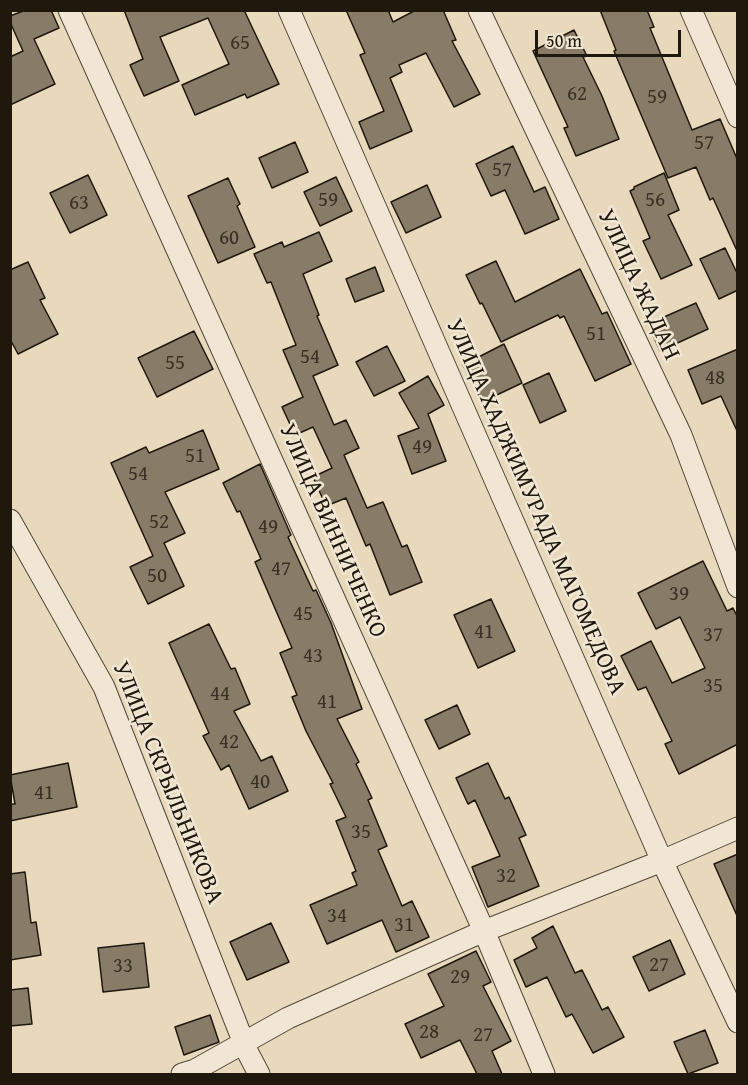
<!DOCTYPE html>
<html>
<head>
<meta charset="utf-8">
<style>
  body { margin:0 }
  #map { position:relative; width:748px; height:1085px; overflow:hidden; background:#e8d9bc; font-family:"Gentium Book Plus",serif }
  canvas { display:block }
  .frame { position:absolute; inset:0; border:12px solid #20180d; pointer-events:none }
  .scale { position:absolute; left:535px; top:30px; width:146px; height:27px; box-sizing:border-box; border:3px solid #20180d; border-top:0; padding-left:8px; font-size:18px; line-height:21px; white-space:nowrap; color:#20180d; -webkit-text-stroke:4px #f0e6d3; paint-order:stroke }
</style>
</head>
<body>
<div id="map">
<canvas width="748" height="1085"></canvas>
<div class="frame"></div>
<div class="scale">50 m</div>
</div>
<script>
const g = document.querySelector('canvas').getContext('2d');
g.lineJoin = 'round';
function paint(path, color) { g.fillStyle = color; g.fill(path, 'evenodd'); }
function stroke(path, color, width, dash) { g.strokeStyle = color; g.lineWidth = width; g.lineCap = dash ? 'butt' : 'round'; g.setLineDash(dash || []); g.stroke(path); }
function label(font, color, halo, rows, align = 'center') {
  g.font = font + ' "Gentium Book Plus",serif'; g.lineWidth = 5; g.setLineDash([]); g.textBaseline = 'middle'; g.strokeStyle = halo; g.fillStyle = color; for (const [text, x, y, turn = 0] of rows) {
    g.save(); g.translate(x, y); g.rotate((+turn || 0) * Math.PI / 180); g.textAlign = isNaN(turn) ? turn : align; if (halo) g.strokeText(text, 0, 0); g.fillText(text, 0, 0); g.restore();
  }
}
const building = new Path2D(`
  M26 10H51L59 28 34 39 55 84 10 105V57L23 51 10 22V16Z
  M124 10H244L279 84 247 98 245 94 195 115 182 85 229 64 208 18 160 37 179 81 144 96 130 65 143 59Z
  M346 10H388L393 22 416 10H443L456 40 452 41 480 94 454 107 426 53 399 65 402 72 390 78 412 131 370 149 359 122 384 111 360 55 365 53Z
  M600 10H647L654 27 650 28 692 130 720 119 738 161V253L713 198 710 200 696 167 668 178 614 51 616 50Z
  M574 30 587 56 583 57 602 96 619 139 576 156 564 128 568 127 533 51Z
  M295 142 308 172 272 188 259 158Z
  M513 146 534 192 545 187 559 219 525 234 505 190 491 196 476 164Z
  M664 173 679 210 668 215 692 265 661 279 643 241 650 238 630 191 634 189V187Z
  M88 175 107 215 70 233 50 193Z
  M336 177 352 211 320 226 304 192Z
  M228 178 240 204 237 206 255 247 218 263 188 196Z
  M427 185 441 217 406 233 391 202Z
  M319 232 332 261 303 274 319 315 317 316 338 365 313 376 334 425 346 420 359 448 344 455 367 508 383 502 402 547 407 545 422 582 390 595 370 544 366 546 346 498 326 506 313 477 332 468 313 427 295 435 282 407 303 397 283 350 296 345 271 282 267 283 254 254 282 242 284 247Z
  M725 248 738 275V290L719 299 700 259Z
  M496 261 515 302 580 269 602 314 607 312 631 364 595 381 564 316 560 318 558 315 501 342 482 303 480 304 466 275Z
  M28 262 45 298 40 300 58 334 18 354 10 339V270Z
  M375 267 384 291 355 302 346 279Z
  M696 303 708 329 660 351 648 324Z
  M194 331 213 369 157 397 138 358Z
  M504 344 522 383 482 402 463 365Z
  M387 346 405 381 374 396 356 362Z
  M738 349V433L721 396 702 404 688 370Z
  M549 373 566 411 540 423 523 385Z
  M428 376 444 405 428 414 446 461 412 474 398 436 419 428 399 393Z
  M203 430 219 469 165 492 185 533 164 543 184 586 148 604 130 567 153 556 111 463 146 447 149 453Z
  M260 464 291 535 288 537 313 591 316 590 331 623 362 709 337 719 359 762 356 764 372 798 368 800 387 846 378 850 402 906 412 901 429 937 396 952 382 920 327 944 310 905 357 885 352 873 356 871 336 821 346 817 330 784 333 783 306 731 292 697 297 695 280 653 292 648 255 562 261 559 240 511 237 512 223 483Z
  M703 561 727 611 733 608 738 618V744L679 774 665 744 672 741 646 687 638 690 621 656 651 641 672 683 705 668 680 617 656 629 638 593Z
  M491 599 515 651 478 668 454 615Z
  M209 624 231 669 235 668 250 704 234 711 261 761 272 756 288 791 249 809 229 765 221 770 203 736 209 733 169 643Z
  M457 705 470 734 439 749 425 720Z
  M68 763 77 807 10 821V804H15L10 775Z
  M488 763 505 799 509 797 526 835 519 838 539 886 488 907 472 867 500 856 475 800 468 804 456 778Z
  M738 854V918L714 864Z
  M25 872 31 923 36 922 41 955 10 960V874Z
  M271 923 289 962 247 980 230 942Z
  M553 926 575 973 582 970 602 1010 608 1007 624 1037 593 1053 572 1014 566 1017 547 977 526 987 514 960 537 948 532 938Z
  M670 940 685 974 649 991 633 957Z
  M144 943 149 987 103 992 98 948Z
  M476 951 491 982 483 986 511 1041 492 1051 502 1074H477L460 1040 421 1058 405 1024 444 1006 428 974Z
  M28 988 32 1024 10 1026V990Z
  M210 1015 219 1042 184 1055 175 1027Z
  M705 1030 718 1063 688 1074 674 1042Z`);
const minor = new Path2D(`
  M69 10 484 931 544 1074
  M289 10 662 861 738 1022
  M479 10 681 435 738 587
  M691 10 738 117
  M10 520 104 687 247 1051 259 1074
  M182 1074 195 1070 288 1018 484 931 662 861 738 828`);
const numberNames = [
  ["65",240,44],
  ["62",577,95],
  ["59",657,98],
  ["57",704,144],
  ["57",502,171],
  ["59",328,201],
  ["56",655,201],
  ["63",79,204],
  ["60",229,239],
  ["51",596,335],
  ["54",310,358],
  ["55",175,364],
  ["48",715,379],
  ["49",422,448],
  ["51",195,457],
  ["54",138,475],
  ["52",159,523],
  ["49",268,528],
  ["47",281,570],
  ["50",157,577],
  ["39",679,595],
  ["45",303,615],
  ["41",484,633],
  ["37",713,636],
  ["43",313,657],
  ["35",713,687],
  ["44",220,695],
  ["41",327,703],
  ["42",229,743],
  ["40",260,783],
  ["41",44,794],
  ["35",361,833],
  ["32",506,877],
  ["34",337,917],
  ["31",404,926],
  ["27",659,966],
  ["33",123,967],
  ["29",460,978],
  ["28",429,1033],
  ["27",483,1036]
];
const streetNames = [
  ["УЛИЦА ЖАДАН",638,285,65],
  ["УЛИЦА ХАДЖИМУРАДА МАГОМЕДОВА",535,507,66],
  ["УЛИЦА ВИННИЧЕНКО",332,531,66],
  ["УЛИЦА СКРЫЛЬНИКОВА",167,783,68]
];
paint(building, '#887c68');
stroke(building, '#20180d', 1.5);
stroke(minor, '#524839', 23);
stroke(minor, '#f0e6d3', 21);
label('21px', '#3a3124', null, numberNames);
label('24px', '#20180d', '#f0e6d3', streetNames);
</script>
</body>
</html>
